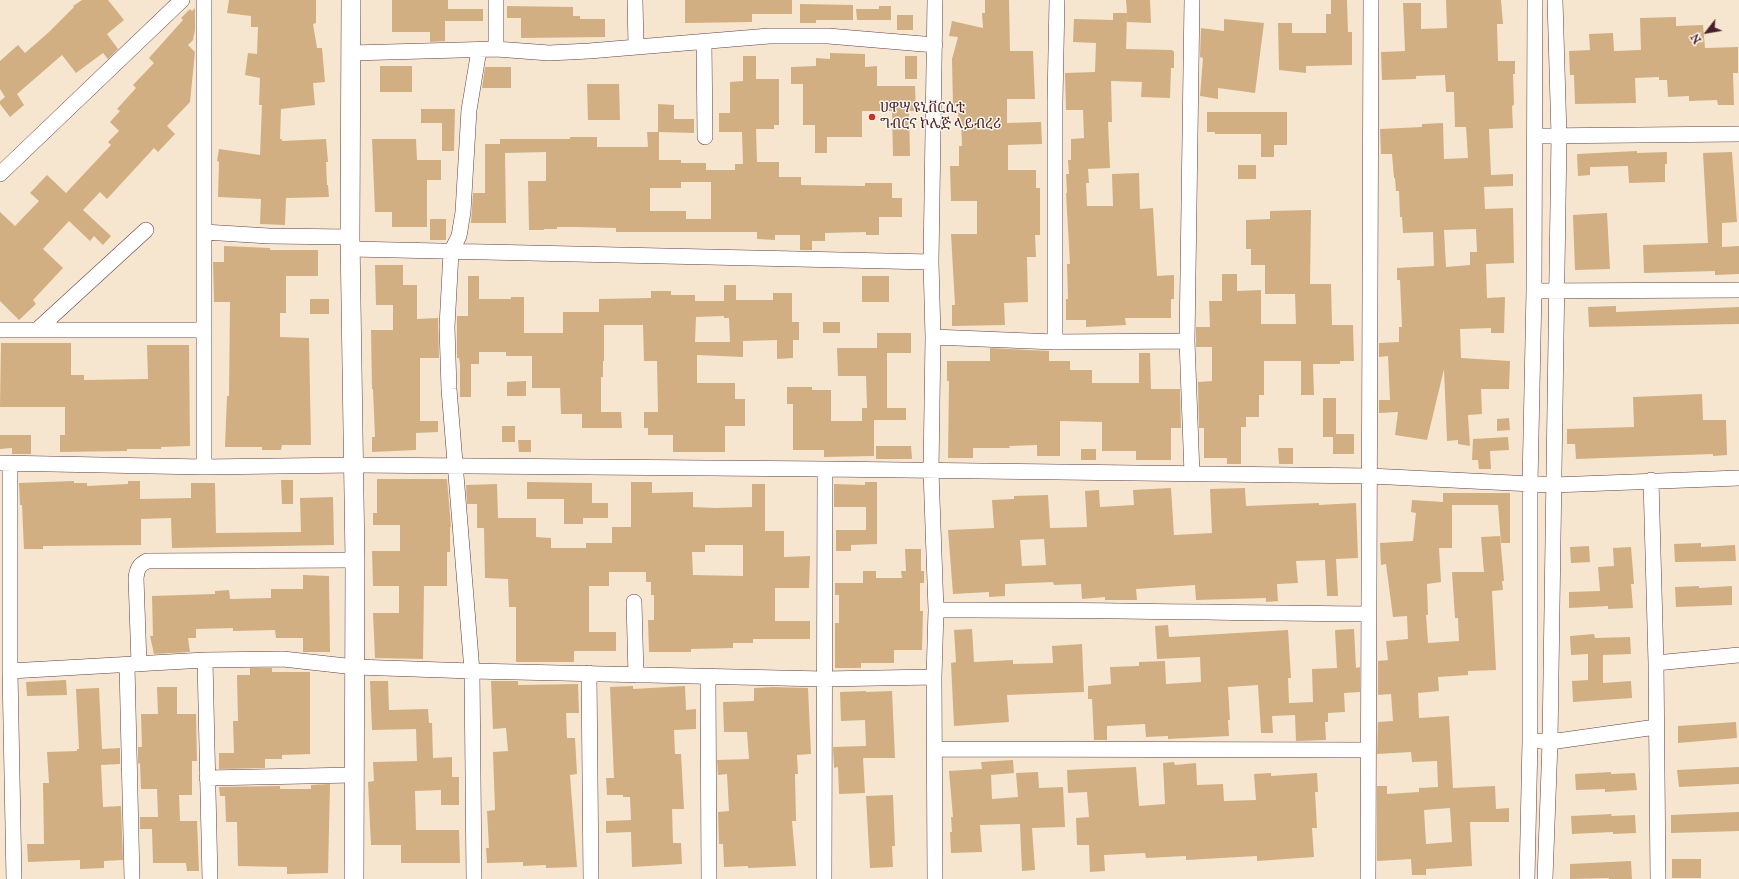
<!DOCTYPE html>
<html>
<head>
<meta charset="utf-8">
<style>
  body { margin:0 }
  #map { position:relative; width:1739px; height:879px; overflow:hidden; background:#f6e6cf; font-family:"IM FELL Great Primer",serif }
  canvas { display:block }
  .north { position:absolute; left:1687px; top:12px; width:40px; height:40px; -webkit-text-stroke:3px #fbf7ec; paint-order:stroke; rotate:239deg; font-size:11px; font-weight:700; line-height:16px; text-align:center; color:#4a1f2b }
  .north::after { content:''; display:block; margin:auto; width:14px; height:18px; background:#4a1f2b; clip-path:polygon(50% 0,100% 100%,50% 72%,0 100%) }
</style>
</head>
<body>
<div id="map">
<canvas width="1739" height="879"></canvas>
<div class="north">N</div>
</div>
<script>
const g = document.querySelector('canvas').getContext('2d');
g.lineJoin = 'round';
function paint(path, color) { g.fillStyle = color; g.fill(path, 'evenodd'); }
function stroke(path, color, width, dash) { g.strokeStyle = color; g.lineWidth = width; g.lineCap = dash ? 'butt' : 'round'; g.setLineDash(dash || []); g.stroke(path); }
function label(font, color, halo, rows, align = 'center') {
  g.font = font + ' "IM FELL Great Primer","Noto Serif Ethiopic",serif'; g.lineWidth = 3; g.setLineDash([]); g.textBaseline = 'middle'; g.strokeStyle = halo; g.fillStyle = color; for (const [text, x, y, turn = 0] of rows) {
    g.save(); g.translate(x, y); g.rotate((+turn || 0) * Math.PI / 180); g.textAlign = isNaN(turn) ? turn : align; if (halo) g.strokeText(text, 0, 0); g.fillText(text, 0, 0); g.restore();
  }
}
const building = new Path2D(`
  M82 0H108L124 20 107 34 118 49 108 59 103 53 76 73 62 55 17 94 24 105 10 117 0 104V101L5 97 0 89V61L18 45 25 53 49 32 74 7 73 6Z
  M229 0H316V23L313 24 317 48H322L325 82 313 83 315 105 281 109 280 139H282V141L326 139 328 162H326L327 185H328L329 197 286 198 285 225 260 224 261 199 218 197 219 162 217 161 219 149 260 155 262 105H259L260 78 245 75 248 53 257 54 258 27H251V16L227 13Z
  M392 0H448V9H483V21H445V41L430 42V32H392Z
  M685 0H792V14H752V22L685 23Z
  M985 0H1009L1010 51H1033L1035 99H1007V123L1041 122 1042 144 1008 145V170H1036V188H1040V235H1035L1036 257H1027L1028 302 1004 303 1005 325 952 326V305H955L951 234H977V201H951L950 166H959V146H962L961 121 958 122V107H953L952 59 958 37 949 36 952 21 983 28 982 13H985Z
  M1126 0H1150L1151 23 1127 22V15L1126 49 1172 50 1174 52V68H1171L1170 98 1141 97 1142 82 1111 81 1112 122H1108L1110 168 1088 169 1089 183H1086L1087 206H1113L1112 174 1139 173 1140 209 1153 208 1157 276 1174 275V299H1171V318H1125L1126 325 1086 327V320H1066V299H1068L1067 264H1070L1066 193H1067L1066 174H1069L1068 160H1071V139L1084 138 1083 110H1066L1065 73 1095 72 1096 43 1073 42 1074 19 1113 20V13H1127Z
  M1331 0H1347L1348 32H1352V65L1306 66V73L1279 70 1278 23H1292V33H1326V14H1331Z
  M1446 0H1501L1503 24H1497L1498 61H1515V74H1513L1514 105 1512 106 1513 128 1489 129 1491 175 1513 174V186L1484 187 1485 209 1513 208 1514 263 1486 264 1487 298 1505 297 1504 333H1491V328L1460 329 1461 358 1510 361 1509 389H1481L1482 414 1468 415 1470 446 1458 444V440L1447 441 1444 369 1427 440 1395 435 1398 412 1379 413V400H1390L1388 356 1379 357V343L1399 342V327H1402L1400 280H1397V268L1434 266 1433 232 1403 233 1402 217H1400L1399 191H1396L1395 178H1394L1392 154H1381L1380 129 1422 127V124L1443 123 1444 159 1468 158 1466 127H1455L1454 92H1446L1445 75 1416 76V79L1382 80 1381 52 1405 51 1403 3H1421V29L1447 28ZM1476 229 1477 252H1470V265L1446 267 1444 230Z
  M800 4 853 5V20H816V23H800Z
  M507 6 573 7V16H580V19H605V37L521 38V18H507Z
  M879 6H891V20H857L856 9H879Z
  M195 8V30L193 40 188 45 195 52 190 102 167 126 175 134 158 152 154 148 107 199 100 192 83 210 111 236 103 245 94 236 90 241 69 221 43 249 63 268 33 300 36 304 19 320 0 301V212L15 226 39 201 30 193 47 175 66 193 111 145 108 142 119 131 110 122 120 111 117 109 136 88 133 85 154 63 149 58 183 20 181 18 190 9 192 11Z
  M897 15H913V30H897Z
  M1676 17V26L1703 25 1705 48 1738 47V73H1733L1734 105H1718L1717 100 1689 101V96L1668 97 1667 80H1659V77L1635 78 1636 103 1575 104 1574 75H1570L1569 51 1590 50 1589 34 1613 33 1614 51 1641 50 1640 18Z
  M1224 19 1264 23 1255 93 1218 88V99L1200 96 1203 58 1200 57 1201 28 1224 31Z
  M830 53 865 54V67L877 66V86H915L916 111H909L910 156H893L892 111H862V137H827V153H815V125H803V84H791V67L816 66V58L830 59Z
  M743 56H756V79H779V125H774V129H756L757 162H779V177H801V185L865 186V183H892V198H902V217H879V235H866V232L825 233V241H812V250H800V235H775V240L757 239V232H616V228L576 227H557V229H544V230H529L528 181H546V152L505 153 506 223H471L473 193H485V144H500V139H570V137H597V147H648L647 132H658V104L674 105V119H694V133L659 132V160H681V163H706V170H735V164H743L742 132H719V113H730V82L743 81ZM681 182H711V219H686V211H650V188H681Z
  M905 56H917V79H905Z
  M380 66H412V92H380Z
  M485 67H511V88H482Z
  M587 84H619L620 120H588Z
  M421 109H455L454 151H442V123H421Z
  M1207 112H1287V145H1274V157H1261V134H1215V132H1207Z
  M372 139H416L417 160H441V180H427V227H392V212H375Z
  M1637 151V153L1667 152V164H1665V182L1629 183 1628 166 1590 167V175L1578 176 1577 154Z
  M1732 152 1737 222 1722 223V247L1739 246V274L1715 275V271L1644 273 1643 245 1708 243 1703 153Z
  M1238 165H1256V179H1238Z
  M1311 210 1310 284H1331L1332 325H1353L1354 361H1340V364H1313L1314 395H1301V361H1264V395H1259V417H1246V427H1241V464H1227V458H1204V428H1199L1198 382 1212 381V347H1196V327H1210L1209 301H1222V274H1237V291L1261 290V324H1296L1295 294H1265V265H1251V249H1246V220L1270 219V211Z
  M1607 213 1610 269 1575 270 1573 215Z
  M430 219H446V240H430Z
  M224 246 270 248V250H318V276H286V313H280V337L309 338 311 445H282L281 450H262V447H225L227 396H229L230 302H214L213 262H224Z
  M375 265H403V285H417V319L438 318 439 358H420V421H438V432L416 433V450L372 452V437H375L373 389H372L371 330H393V305H376Z
  M468 276H479V299H511V297H524V333H563V312H599V299L651 298V291H671V295H695V301H724V285H736V300H773V293H792V322H799V340H793V358L777 359V340L743 341V357L697 355V383H735V399H745V426H725V452H673V435H648V428H644V412H658L657 361H644L643 325H604V361H603V377H601V412H621L622 428H582V414H561L560 388H532V356H506V352H479V364H471V397H460V364L459 358H457V316H468ZM724 316V318H729L730 342H695L696 317Z
  M862 276H889V302H862Z
  M310 299H329V314H310Z
  M1616 306V312L1739 307V324L1589 327 1588 307Z
  M823 322H840V333H823Z
  M877 333H911V353H887V408H906V420H874V456L824 457V450H793V404H787V387H812V390H831V421H862V408H867L866 376H838L837 348H877Z
  M1 343H71V375H84V380L148 379 147 345H189L190 446 161 447V449H127V451L60 452V435H65V407H0Z
  M990 348 1049 351V361H1070V370H1092V383H1139V353H1150L1151 389H1180L1181 428H1171V460H1136V451H1102V422L1060 421V456H1037V445L1009 446 1010 448H973V458H948L949 381H947V361H990Z
  M526 381V396H507V382Z
  M1702 394 1703 420H1726L1727 455 1713 456V454L1576 459 1575 444H1567V429L1634 427 1633 397Z
  M1323 398H1336V434H1354V454H1333V437H1323Z
  M1509 418 1510 430 1497 431V419Z
  M502 426H515V442H502Z
  M0 435H31V454H12V448L0 449Z
  M1508 437 1509 450 1490 451 1491 469H1479L1478 460H1472L1473 439Z
  M518 440H531V452H519Z
  M876 446H911L912 459H876Z
  M1278 448H1293V464H1279Z
  M1081 449H1096V460H1081Z
  M377 479H447L451 527H450V552H447V586H424L423 659 375 658 373 613H399V586H373L372 551H400V525H373V513H377Z
  M281 480H293V504H282Z
  M74 481V483H87V486L128 484V481H140V499L191 498V483H215L216 533 301 532 300 498 333 497 334 545 172 548 171 518 141 519V545L43 546V549H24L22 505H20L19 483Z
  M527 482 592 483V503H608V518H583V524H564V499H527Z
  M631 482H652V493L693 492V507L715 508 752 507V484H765V531H784V557L810 556 809 588H775V621H810V639H753V643H733V648L691 649V652H649L648 620H654V595H651V582H646V572H609V586H589V632H616V651H574V662H516V607H509L508 579 485 578 484 528H477V504H467L466 485 497 484 498 518H536V537L551 538V548H586V543H612V527H631ZM705 545H743V576L693 575 692 552H705Z
  M865 482H877V544L851 545V551H836V530H866V507H834V484L865 485Z
  M1171 488 1174 535 1212 533 1210 489 1245 488 1246 506 1319 503V505L1356 503 1358 558 1336 559 1338 596H1327L1325 560 1296 561 1298 583 1277 584 1278 601 1266 602V598L1196 600 1195 585 1136 589 1137 600H1105V597L1082 599 1081 584 1054 585 1053 582 1005 584V596L989 597V592L953 594 948 530 994 528 992 500 1014 499V496L1048 495 1050 528 1087 527 1085 491 1099 490 1100 507 1134 505 1133 490ZM1044 539 1046 565 1022 566 1020 540Z
  M1443 493H1510V543H1501L1498 505H1452V548H1439L1441 582 1427 584 1428 615H1426L1428 643 1459 641 1458 618H1455L1452 572H1484L1481 537 1500 536 1504 581H1502L1503 590 1492 591 1496 670 1468 671V675L1438 677 1439 691 1418 693 1419 718 1449 716 1453 788 1495 786 1496 809 1509 808V822H1470L1472 866 1426 869V875H1412L1411 859 1377 861V786H1387V794L1419 792V788L1438 787 1437 761 1412 762 1411 752 1377 754 1378 722 1393 721 1391 694 1378 695V661L1388 660 1386 641 1408 639 1407 616 1393 617 1386 564 1381 565 1380 543 1413 541 1416 513 1411 512 1412 500 1443 502ZM1450 808 1452 842 1426 844 1424 810Z
  M1701 543V547L1735 545 1736 561 1675 562 1674 544Z
  M1589 546 1590 562 1571 563 1570 547Z
  M1631 547 1634 584H1631L1633 608 1608 609V606L1569 608V592L1600 591 1598 567 1614 566 1613 548Z
  M905 549H921V571H924V583H920V611H923L922 650H894V663H861V668H835V623H839V595H835V583H863V571H876V578H902L901 571H906Z
  M303 575 329 576 330 652H303V638H276L275 630 233 631V628L196 629V638H188L190 652 154 654 150 636H153L152 596 215 594V591L229 590 230 599 271 598V589H303Z
  M1699 586V588L1732 586V605L1676 607 1675 587Z
  M1168 625 1169 637 1288 630 1291 678H1288L1289 703 1313 702 1312 669 1337 668 1335 630 1354 629 1356 668 1360 667V692L1344 693 1345 712 1328 713V722H1325L1326 740 1296 741 1295 715 1272 716 1273 733H1261L1258 685 1228 687 1230 720H1228L1229 736 1168 739V736L1146 737 1145 724 1107 726V740H1094L1092 699H1088V686L1111 684 1110 667 1139 666V662L1165 661 1166 684 1201 682 1200 657 1157 659 1155 626Z
  M972 629 974 662 1013 660V664L1053 663 1052 646 1082 644 1084 692 1007 695 1009 722 954 726 951 663 956 662 954 630Z
  M1594 634 1595 638 1630 637 1631 654 1603 655V683L1631 681 1632 698 1573 702 1572 681 1588 680V654L1571 655 1570 636Z
  M250 668H272V672H310V754L282 755V759H265V768L219 769V753H234L233 721H238L237 675H250Z
  M66 680 67 695 27 696 26 682Z
  M370 681H388L389 710 428 709 429 723H432L433 758 452 757V777H459V805H441V790L415 791 416 830H459L460 863H401V845H371L368 782 374 781 373 762 417 761 416 729 372 730Z
  M491 681H518V685L578 684 579 713H566L567 738H575L577 774 570 775 577 867 546 868V865L523 866V862L487 863 486 848H489L487 811 495 810 493 752 508 751 506 728 493 729Z
  M633 686V689L685 686 686 710 696 709V729L674 730 675 754H681L684 809H672L673 843H681L682 864 632 867 631 832 606 833V821L631 820 630 797H623V795H607L606 778H614L610 687Z
  M157 687H177V714H196L197 761H192V795H179L180 821H197L199 871H187L186 863H153L152 829H140V817H158L157 789H141L140 763 138 764V747H142L141 714H158Z
  M773 687 808 688 811 754 797 755 798 774H795L796 821H792L796 866 748 868V866L724 867 723 844H719L718 812 729 811 727 774 718 775 717 760 749 759 747 732H724L723 702 754 701V688Z
  M99 688 102 749 120 748V764L101 765 103 807 121 806 123 860 104 861V868L80 869V860L28 862 27 844H44L43 783H49L47 752 77 751V749H79L76 689Z
  M866 691V692L892 691 895 758H863L865 793 839 794 838 767 834 768 833 747 866 746 865 720 841 721 840 692Z
  M1736 722 1737 738 1678 743V726Z
  M1013 760 1014 773 991 775 992 799 1018 797 1016 773 1038 772 1039 788 1063 787 1065 827 1032 828 1035 870 1022 871 1020 824 980 825 982 852 951 853 950 832H952L951 817H953L949 771 982 769 981 762Z
  M1174 762 1175 765 1196 763 1197 785 1223 784 1224 801 1256 800 1254 774 1271 773V776L1317 773 1318 792H1315L1317 828H1312L1314 857 1257 861V856L1186 860V856L1146 858 1145 853 1104 855 1105 871 1090 872 1089 845H1077L1076 818 1089 817 1087 792 1068 793 1067 770 1136 767 1139 806 1165 804 1163 763Z
  M1739 767V784L1679 787 1677 770Z
  M1611 772V774L1635 773 1637 790 1605 792V789L1576 790 1575 774Z
  M330 784 328 873 287 874V867L238 866 237 822H226L225 796H220L219 787 280 786V789H311V785Z
  M893 795 895 846H892L893 867 870 868 866 796Z
  M1739 812V831L1671 833V815Z
  M1612 814 1611 816 1635 815 1636 833 1613 834V832L1572 834 1571 816Z
  M1672 859H1701V878H1672Z
  M1631 861 1632 879H1609V878L1570 879V864Z`);
const minor = new Path2D(`
  M496 0V49
  M635 0 636 46
  M935 0 931 262 933 337 931 471 936 610 934 677 935 879
  M1192 0 1187 341 1192 474
  M704 41 705 137
  M352 53 496 49 549 53 589 51 769 36H828L935 45
  M1536 136 1739 134
  M0 174 182 0
  M204 232 269 236 350 237
  M351 249 931 262
  M1534 291 1739 290
  M0 330H204
  M37 330 146 230
  M933 337 1055 342 1187 341
  M1055 342V101L1057 0
  M0 463 204 467 354 465 825 469 1370 476 1553 485 1739 478
  M10 463V671L14 879
  M204 467V0
  M1651 480 1656 663 1658 879
  M634 602 636 675
  M936 610C1080 609 1224 613 1368 614
  M205 660 283 659 355 667 472 671 824 679 934 677
  M1656 663 1739 655
  M139 664 136 578C137 569 139 565 147 561L355 560
  M127 665 132 879
  M10 671 205 660 210 879
  M589 673 591 879
  M708 677 709 879
  M1540 741 1550 742 1656 727
  M934 749 1368 750
  M207 778 354 775
  M474 879 472 671 449 389 447 327 451 252 459 236 463 212 469 110 479 50
  M824 879 825 469
  M1368 879 1371 0
  M1527 879 1530 741V484L1534 291 1535 0
  M1545 879 1550 742 1559 136 1555 0`);
const major = new Path2D(`
  M351 0 350 237 355 560 354 879`);
const markers = [
  [872,117,4,"#c8321e"]
];
const poiNames = [
  ["ሀዋሣ ዩኒቨርሲቲ",880,109],
  ["ግብርና ኮሌጅ ላይብረሪ",880,125]
];
paint(building, '#d1af82');
stroke(minor, '#643d44', 16);
stroke(major, '#643d44', 20);
stroke(minor, '#fff', 15);
stroke(major, '#fff', 19);
for (const [x, y, r, color] of markers) { const dot = new Path2D(); dot.arc(x, y, r, 0, 2 * Math.PI); g.fillStyle = color; g.fill(dot); stroke(dot, '#fbf7ec', 1.5); }
label('14px', '#4a1f2b', '#fbf7ec', poiNames, 'left');
</script>
</body>
</html>
